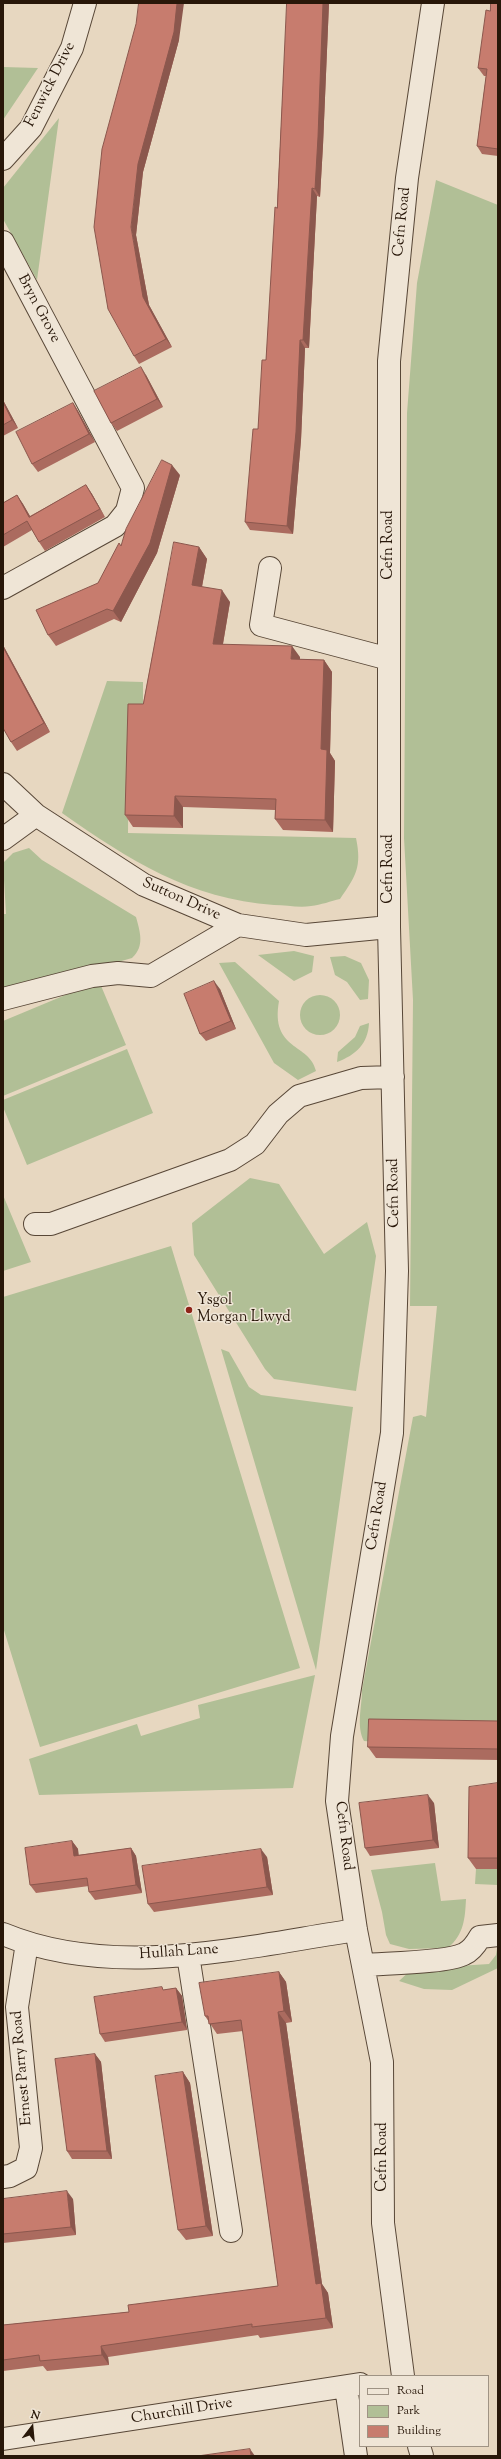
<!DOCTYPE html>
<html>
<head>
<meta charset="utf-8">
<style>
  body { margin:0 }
  #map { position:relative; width:501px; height:2459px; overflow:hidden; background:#e7d7c0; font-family:"Sorts Mill Goudy",serif }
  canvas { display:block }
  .frame { position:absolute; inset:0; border:4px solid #281709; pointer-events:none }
  .legend { position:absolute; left:359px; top:2375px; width:130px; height:72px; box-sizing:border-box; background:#efe5d6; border:1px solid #9f9384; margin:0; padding:5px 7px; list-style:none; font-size:12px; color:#281709 }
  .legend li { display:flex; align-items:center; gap:8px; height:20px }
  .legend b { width:20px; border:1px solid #9f9384 }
  .north { position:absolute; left:12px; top:2407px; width:40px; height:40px; -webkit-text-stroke:3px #efe5d6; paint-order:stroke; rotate:16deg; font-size:11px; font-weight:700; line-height:16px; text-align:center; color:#281709 }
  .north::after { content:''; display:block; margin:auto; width:14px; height:18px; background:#281709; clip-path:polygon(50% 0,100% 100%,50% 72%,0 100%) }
</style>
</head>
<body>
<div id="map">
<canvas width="501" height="2459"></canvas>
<div class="frame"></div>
<ul class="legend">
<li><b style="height:5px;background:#efe5d6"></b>Road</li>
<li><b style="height:11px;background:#b1bf96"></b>Park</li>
<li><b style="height:11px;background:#c77c6e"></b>Building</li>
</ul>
<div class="north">N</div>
</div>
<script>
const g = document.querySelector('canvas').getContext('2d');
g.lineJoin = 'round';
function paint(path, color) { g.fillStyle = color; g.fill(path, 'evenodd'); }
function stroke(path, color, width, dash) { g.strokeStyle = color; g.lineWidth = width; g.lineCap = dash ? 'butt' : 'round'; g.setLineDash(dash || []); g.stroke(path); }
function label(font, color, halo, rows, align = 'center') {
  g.font = font + ' "Sorts Mill Goudy",serif'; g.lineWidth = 3; g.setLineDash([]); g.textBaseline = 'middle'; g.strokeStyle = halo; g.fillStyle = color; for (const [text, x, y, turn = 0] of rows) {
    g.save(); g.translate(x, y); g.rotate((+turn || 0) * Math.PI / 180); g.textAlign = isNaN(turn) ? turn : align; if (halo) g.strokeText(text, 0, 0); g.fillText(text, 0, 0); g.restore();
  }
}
const green = new Path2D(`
  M3 67 38 68 3 120Z
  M59 118 37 280 3 219V188Z
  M436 180 498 205V1732L376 1742 364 1741C356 1726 362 1707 362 1690L413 1417 421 1415 426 1417 437 1306H410L413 1000 404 838 407 413 417 283Z
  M107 681 143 682V704L129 705 128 833 356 838C362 867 356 876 340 899 331 901 321 905 311 906 299 908 286 905 274 905 190 899 129 860 62 813Z
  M29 848 42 860 136 917C140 932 145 946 132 958L3 995V914H6L3 863 13 853Z
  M294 951 314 956 312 972 294 981 258 955Z
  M345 956 361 963 369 980 368 999 360 1000 347 982 335 975 330 957Z
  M235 962 279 1001C270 1051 310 1043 316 1071L298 1080 274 1063 219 963Z
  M99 981 126 1045 3 1096V1021Z
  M300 1015a20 20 0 1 1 40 0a20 20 0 1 1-40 0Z
  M369 1023C368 1044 356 1055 337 1062L338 1052 355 1037 360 1026Z
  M127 1049 153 1113 27 1165 3 1107V1100Z
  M250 1178 279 1184 324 1254 367 1222 376 1256 356 1391 274 1379 265 1369 194 1255 192 1223Z
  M3 1195 31 1262 3 1271Z
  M171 1246 300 1668 40 1747 3 1627V1297Z
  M221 1349 229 1352 249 1387 261 1395 353 1407 316 1670Z
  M315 1675 293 1788 39 1795 29 1759 137 1724 141 1736 200 1718 198 1705Z
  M435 1863 441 1901 466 1899C465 1919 464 1934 448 1948L409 1949 390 1944 386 1935 382 1912 371 1870Z
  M476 1869H498V1885L475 1884Z
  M498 1942V1968L452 1990 424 1989 399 1981 412 1969 489 1964 496 1955Z`);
const minor = new Path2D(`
  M3 159 31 128 72 48 85 3
  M3 242 133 488 127 511 115 526 3 588
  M270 568 261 625 389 659
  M3 784 36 815 144 885 238 925 306 935 389 927
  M3 839 36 815
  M3 999 92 976 118 973 151 976 238 925
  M35 1224H51L230 1160 255 1144 278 1114 299 1096 361 1078 393 1077
  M3 1934C114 1980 242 1947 356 1930
  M188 1955 231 2231
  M363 1965C385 1963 447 1963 464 1954 471 1951 476 1944 480 1937L498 1935
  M3 2177 10 2176 26 2168 31 2148 17 2007 27 1943
  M403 2376 383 2223 382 2062 356 1930 337 1801 342 1736 392 1433 397 1271 389 927V361L407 178 433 3
  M346 2387 356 2456
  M3 2439 360 2384
  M419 2446 422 2456`);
const wall = new Path2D(`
  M287 3H329L323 145 320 197 317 196 309 348H305L301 440 293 534 250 530 245 522 258 429 266 360 277 208Z
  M498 3V156L482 154 477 146 486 76H484L478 68Z
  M136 24 179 40 143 172 136 235 149 305 172 347 139 364 134 356Z
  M146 375 163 407 117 431 111 423Z
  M3 400 18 428 3 436Z
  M73 403 78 411 95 442 38 472 32 464Z
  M180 475 157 553 121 622 114 619 56 646 48 635 98 583 121 546Z
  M86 485 92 494 105 517 45 551 39 542 32 530 3 547V503L17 495 23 504 30 516Z
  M199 547 207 559 202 587 230 602 223 644 300 657V659L324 660 332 672 330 753 335 761 333 832 283 830 275 819V810L183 807V828L133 827 125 815 143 704Z
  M3 645 50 732 17 751 11 742 3 728Z
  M220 989 236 1029 206 1041 200 1034Z
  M498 1721V1760L376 1758 368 1747Z
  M498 1783V1869H476L468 1858Z
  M434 1803 439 1848 370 1856 365 1848Z
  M72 1841 78 1849V1855L131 1848 136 1856 142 1893 95 1900 89 1892V1886L36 1893 30 1885Z
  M267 1857 273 1895 154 1912 148 1904Z
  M279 1972 286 1982 292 2022 286 2023 322 2284 328 2293 333 2328 260 2338 258 2335 108 2357 109 2365 47 2371 43 2366 3 2371V2325L129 2312 278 2286 243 2031 217 2034 205 2016Z
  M176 1988 182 1996 187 2030 105 2042 100 2034 164 1990Z
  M95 2054 101 2062 112 2159H72L67 2151Z
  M183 2072 190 2083 213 2236 186 2240 178 2230Z
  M3 2199H73L76 2235 3 2243Z`);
const shadedWall = new Path2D(`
  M177 3H184L179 40 143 172 136 235 149 305 172 347 166 339 143 297 131 227 138 164Z
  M323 3H329L323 145 320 197 315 189Z
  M312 188 317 196 309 348 303 340Z
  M300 340 305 348 301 440 293 534 287 526Z
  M141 367 146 375 163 407 157 399Z
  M3 400 18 428 12 420 3 402Z
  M73 403 78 411 95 442 89 434Z
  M172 465 180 475 157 553 121 622 113 611Z
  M86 485 92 494 105 517 100 509Z
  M17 495 23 504 35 525 29 517Z
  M199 547 207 559 200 597 192 585Z
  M222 590 230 602 221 655 213 644Z
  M3 645 50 732 44 723 3 647Z
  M292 646 300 657V671L291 659Z
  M324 660 332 672 330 753 335 761 333 832 325 820 321 749Z
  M175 796 183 807V828L174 816Z
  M214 981 220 989 236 1029 231 1021Z
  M428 1795 434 1803 439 1848 433 1840Z
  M72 1841 78 1849 80 1864 74 1856Z
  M131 1848 136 1856 142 1893 136 1885Z
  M261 1849 267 1857 273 1895 267 1887Z
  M279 1972 286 1982 292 2022 284 2011Z
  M176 1988 182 1996 187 2030 182 2022Z
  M278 2012 286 2023 322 2284 328 2293 333 2328 326 2318 316 2284Z
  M95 2054 101 2062 112 2159 107 2151Z
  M183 2072 190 2083 213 2236 206 2226Z
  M67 2191 73 2199 76 2235 71 2227Z
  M101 2346 108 2357 109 2365 102 2355Z
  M250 2449 255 2456H251Z`);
const building = new Path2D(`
  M139 3H177L174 32 138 164 131 227 143 297 166 339 134 356 108 309 94 227 102 149 136 24Z
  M287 3H323L318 137 315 189 312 188 303 340H300L296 432 287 526 245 522 253 429H258L262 360H266L275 207 277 208Z
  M491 3H498V149L477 146 487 69 478 68 486 10 490 11Z
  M141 367 157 399 111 423 94 391Z
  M3 402 12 420 3 425Z
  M73 403 89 434 32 464 16 432Z
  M162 460 172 465 150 543 113 611 107 609 48 635 36 610 98 583 119 543 121 546 126 529Z
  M86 485 100 509 39 542 27 521 3 535V503L17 495 29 517Z
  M174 542 199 547 192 585 222 590 213 644 292 646 291 659 324 660 321 749 327 750 325 820 275 819 276 799 175 796 174 816 125 815 128 704H143Z
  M3 647 44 723 11 742 3 728Z
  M214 981 231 1021 200 1034 184 994Z
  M369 1719 498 1721V1749L368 1747Z
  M498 1783V1858H468L469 1787Z
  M428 1795 433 1840 365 1848 359 1803Z
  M72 1841 74 1856 131 1848 136 1885 89 1892 87 1878 30 1885 25 1848Z
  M261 1849 267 1887 148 1904 142 1866Z
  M279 1972 284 2011 278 2012 316 2284 321 2283 326 2318 252 2327V2324L101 2346 102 2355 40 2361 39 2355 3 2360V2325L129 2312 128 2305 278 2286 241 2020 209 2024 208 2016H205L199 1983Z
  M162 1987 163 1990 176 1988 182 2022 100 2034 94 1997Z
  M95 2054 107 2151H67L55 2059Z
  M183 2072 206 2226 178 2230 155 2076Z
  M67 2191 71 2227 3 2234V2199Z
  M250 2449 251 2456H198Z`);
const markers = [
  [189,1310,4,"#8f2418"]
];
const streetNames = [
  ["Fenwick Drive",51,85,-63],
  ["Cefn Road",403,222,-84],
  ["Bryn Grove",38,309,62],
  ["Cefn Road",389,545,-90],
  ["Cefn Road",389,869,-90],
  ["Sutton Drive",181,900,24],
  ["Cefn Road",395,1193,-91],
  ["Cefn Road",378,1516,-81],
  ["Cefn Road",343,1836,83],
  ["Hullah Lane",179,1953,-4],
  ["Ernest Parry Road",23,2068,-95],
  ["Cefn Road",383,2157,-90],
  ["Churchill Drive",182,2412,-9]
];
const poiNames = [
  ["Ysgol",197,1301],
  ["Morgan Llwyd",197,1318]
];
paint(green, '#b1bf96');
stroke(minor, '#584737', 24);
stroke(minor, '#efe5d6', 22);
paint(wall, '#ab6b5f');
paint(shadedWall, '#8b574d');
paint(building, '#c77c6e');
stroke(building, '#8b574d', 1);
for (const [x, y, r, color] of markers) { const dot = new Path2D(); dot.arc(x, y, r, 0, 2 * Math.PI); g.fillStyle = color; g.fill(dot); stroke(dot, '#efe5d6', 1.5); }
label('15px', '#281709', '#efe5d6', streetNames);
label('15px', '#281709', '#efe5d6', poiNames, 'left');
</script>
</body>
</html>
